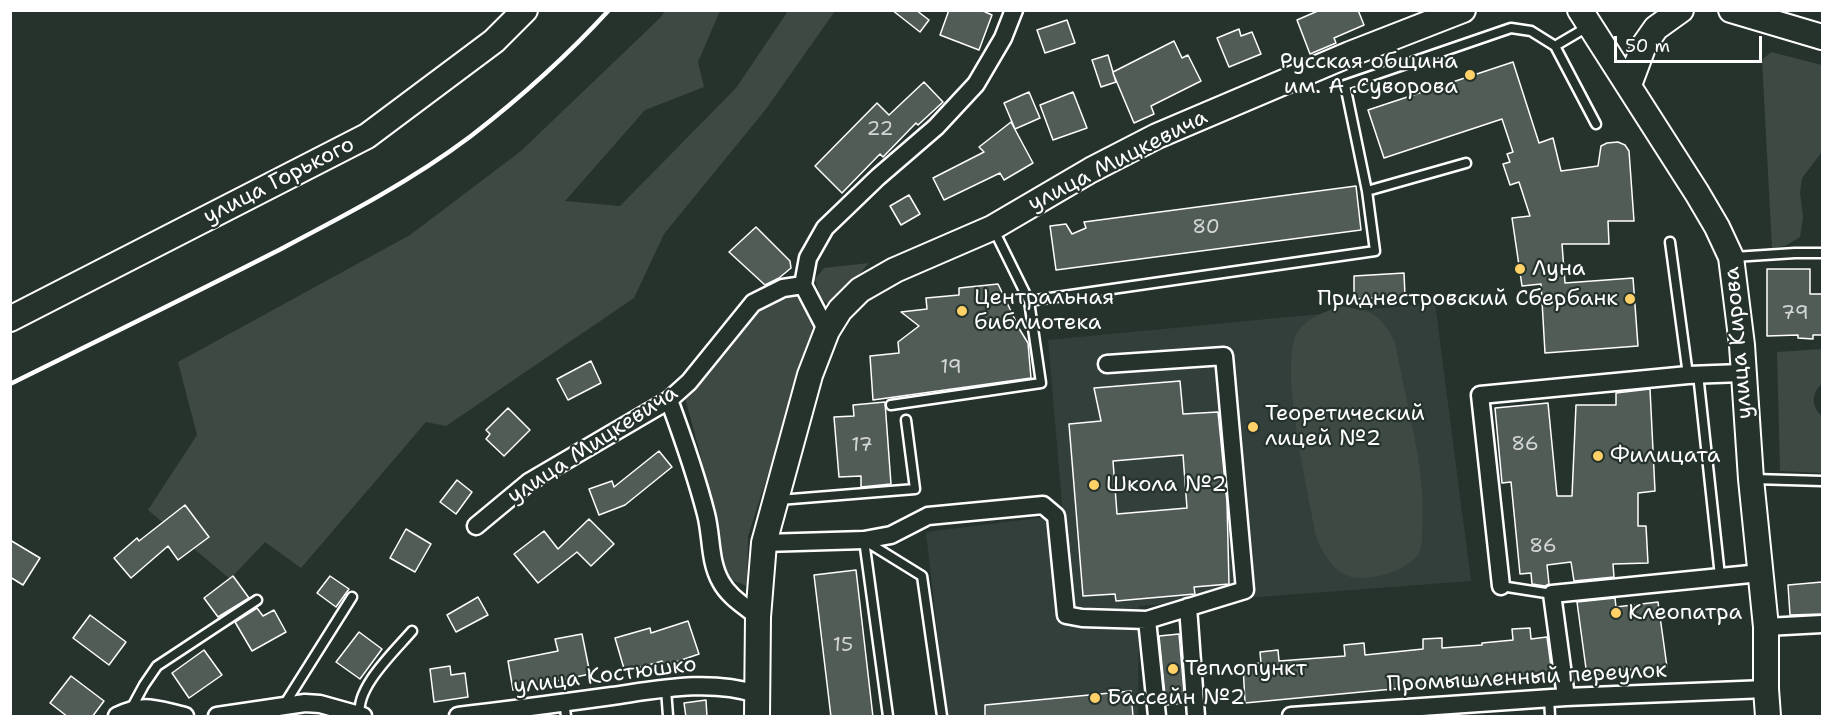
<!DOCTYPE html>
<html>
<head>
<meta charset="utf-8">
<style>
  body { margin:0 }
  #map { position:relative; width:1833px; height:727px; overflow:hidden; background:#26332d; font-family:"Shantell Sans",sans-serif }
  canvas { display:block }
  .frame { position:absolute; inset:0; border:12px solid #fff; pointer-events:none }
  .scale { position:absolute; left:1614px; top:36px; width:148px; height:27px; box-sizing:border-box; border:3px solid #fff; border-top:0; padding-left:8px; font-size:18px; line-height:21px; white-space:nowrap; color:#fff; -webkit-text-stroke:4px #26332d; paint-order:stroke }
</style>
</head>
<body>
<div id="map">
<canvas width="1833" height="727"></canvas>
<div class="frame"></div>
<div class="scale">50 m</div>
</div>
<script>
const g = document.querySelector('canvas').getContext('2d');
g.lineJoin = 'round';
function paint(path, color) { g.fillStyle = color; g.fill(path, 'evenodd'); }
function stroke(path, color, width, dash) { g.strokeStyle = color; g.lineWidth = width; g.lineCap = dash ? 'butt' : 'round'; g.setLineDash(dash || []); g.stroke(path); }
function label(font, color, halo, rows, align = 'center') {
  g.font = font + ' "Shantell Sans",sans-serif'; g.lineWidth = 4.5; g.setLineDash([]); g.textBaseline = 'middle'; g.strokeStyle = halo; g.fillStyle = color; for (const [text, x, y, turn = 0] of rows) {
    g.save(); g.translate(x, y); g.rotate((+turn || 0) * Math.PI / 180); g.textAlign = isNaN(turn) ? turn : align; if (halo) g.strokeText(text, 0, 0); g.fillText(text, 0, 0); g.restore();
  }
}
const built = new Path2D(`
  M1435 303 1471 581 1139 606 1138 716H947L926 532 1063 515 1048 340Z`);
const green = new Path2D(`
  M665 11H720L698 62 704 87 645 110 565 201 620 206 736 88 788 11H835L766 109 664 234 634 298 446 426 426 422 301 568 265 542 230 579 148 510 197 435 178 362 410 235 521 151 660 18Z
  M1771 52 1822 65V152L1802 178 1800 193 1803 217 1800 237 1785 246 1772 248 1762 60Z
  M869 263 831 307 820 297 815 279 824 268Z
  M787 291 798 298 816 325 748 536 747 586 734 581 721 566 701 457 684 394 756 303Z
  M1341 306C1374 312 1378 312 1395 342 1406 404 1427 470 1422 533 1422 538 1422 546 1420 551 1410 570 1379 578 1359 578 1337 578 1323 555 1316 536 1309 496 1277 361 1298 331 1308 317 1325 312 1341 306Z
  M1822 349V384C1811 393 1811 407 1822 416V473L1780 471 1777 352Z`);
const building = new Path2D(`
  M892 10H916L929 20 920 32Z
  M949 10H981L992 15 979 50 940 35Z
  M1320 10H1358L1364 25 1334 38 1336 43 1310 54 1297 20Z
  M1067 20 1075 43 1045 53 1037 30Z
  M1239 29 1241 36 1252 32 1261 54 1229 67 1217 38Z
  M1174 41 1182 58 1188 55 1201 81 1151 106 1154 114 1134 123 1113 73 1116 82 1101 87 1092 60 1108 55 1113 72Z
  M1513 62 1539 143 1553 138 1561 171 1598 166 1601 146 1607 143 1618 142 1625 145 1629 151 1634 221H1608L1609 244H1562L1565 283 1633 278 1638 346 1545 353 1541 284 1522 286 1512 218 1530 216 1519 182 1510 185 1503 164 1510 162 1507 154 1513 152 1502 119 1384 158 1368 110Z
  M924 82 943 102 918 125 916 123 883 157 880 154 842 193 815 166 877 103 889 115Z
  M1029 92 1040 118 1015 129 1004 103Z
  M1073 92 1087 128 1053 140 1040 105Z
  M1011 122 1033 163 1004 180 1000 173 944 200 933 178 984 152 979 147Z
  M1356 186 1361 230 1056 270 1050 226 1066 224 1072 234 1086 228 1084 222Z
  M909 195 920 214 901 225 890 206Z
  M756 227 790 261 791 268 779 278 765 285 729 252Z
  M1767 269H1810V294H1822V335H1813V339L1798 338V335L1767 336Z
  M1404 273 1405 296 1354 299V276Z
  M998 284 1020 330 1028 343 1031 378 873 400 870 356 899 353 898 342 919 326 901 312 927 309 926 298 959 295V288Z
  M591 361 601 383 568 400 557 379Z
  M1180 381 1183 414 1218 412 1227 502 1229 584 1194 587 1195 594 1116 601 1115 594 1083 596 1069 424 1101 421 1094 388ZM1183 455 1187 508 1117 514 1113 461Z
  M1650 389 1655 491 1638 493V526H1646L1648 563 1613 564 1614 577 1574 581 1571 562 1547 565 1549 584 1545 586 1532 584 1531 573 1520 574 1511 482 1502 483 1495 408 1548 403 1557 496H1572L1576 405H1616V393Z
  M885 402 891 484 861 487V476L839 477 834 417 854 416 853 405Z
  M508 408 530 430 504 456 486 439 490 434 486 430Z
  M659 451 672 467 625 505 599 515 589 489 612 481 614 487Z
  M457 480 472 492 456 514 440 502Z
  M185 505 209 537 178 560 168 546 131 578 114 558 137 538 139 541Z
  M589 519 614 544 591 566 577 552 538 583 514 554 544 531 558 549Z
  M406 529 431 544 415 572 390 558Z
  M10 540 40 558 23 585 10 577Z
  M856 570 873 717H831L814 575Z
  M233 576 249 598 218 617 204 598Z
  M330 576 349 589 336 607 317 593Z
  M1822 582V614L1790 615 1788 585Z
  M478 597 488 615 456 632 447 615Z
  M1615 598 1616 607 1658 602 1667 667 1635 672V669L1587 676 1577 602Z
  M257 608 263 616 274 610 286 632 252 651 235 622Z
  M90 615 126 642 109 665 73 638Z
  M688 621 699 654 664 666 662 661 625 672 615 638 650 628 651 633Z
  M1530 628 1531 639 1547 637 1552 674 1245 703 1243 665 1261 663 1260 652 1278 650 1279 661 1345 656 1344 645 1364 643 1365 655 1423 649V639L1442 638V648L1482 645V643L1513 640 1512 629Z
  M359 632 382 649 360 679 336 662Z
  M582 634 590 674 513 690 508 661 558 651 555 639Z
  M1179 634 1185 703 1166 705 1159 636Z
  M204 650 222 675 189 698 172 673Z
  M450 666 451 675 465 673 468 697 434 702 430 669Z
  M71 676 104 701 92 717H68L50 703Z
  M1131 691 1133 717H985V705Z
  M706 700 707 717H686L684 703Z`);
const lane = new Path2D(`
  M1555 46 1589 26
  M1466 163 1367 191 1345 85 1511 28 1531 31 1555 46 1596 124
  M993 228 1029 301 1375 251 1367 191
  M1670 242 1688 375
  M1734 257 1795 253H1822
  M1698 374 1720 576
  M891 405 1041 383 1029 301
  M1754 479 1822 481
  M779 500 915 489 906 420
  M864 540 888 716
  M867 542 922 576 942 716
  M1501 586 1552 594
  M666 689 668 716
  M1549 698 1550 716
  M564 702 566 716
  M284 705 352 597
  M131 709 144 685 157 666 257 600
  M360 715C355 688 395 651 412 631`);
const street = new Path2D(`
  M803 285 808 258 825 228 878 177 936 127 976 84 1003 38 1014 10
  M1107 364 1224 356 1245 590 1147 620 1157 716
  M669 400C683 438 696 475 706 514 712 537 709 561 721 582 729 597 745 606 758 617
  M476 526 529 482 669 400 689 382 753 303 783 288 803 285 827 331
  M764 543 864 540 891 535 928 516 1043 505 1056 516 1066 615 1082 618 1147 620
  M1501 586 1480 395 1688 375 1742 373
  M1188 607 1196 716
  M1766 627 1822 624
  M1566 697 1552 594 1760 573
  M117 716C145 702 157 710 185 716
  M217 716 305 703 320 704 363 716
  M458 716C510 710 561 703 612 696 661 689 709 679 757 694
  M1291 716 1566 697 1766 689`);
const secondary = new Path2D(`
  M1580 10 1697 193 1717 227 1731 257 1742 345 1751 479 1766 627V689L1768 716
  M1731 10 1822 37
  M1629 85 1644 45 1656 28 1681 10
  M10 319 367 136 494 41 525 10
  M757 716 758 617 764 543 810 375 827 331 840 310 860 290 895 270 992 228 1091 170 1157 136 1350 54 1463 10`);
const rail = new Path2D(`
  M10 384C99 340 187 297 275 252 342 217 410 182 471 136 520 98 567 56 609 10`);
const markers = [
  [1470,75,6,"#ffd166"],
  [1520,269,6,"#ffd166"],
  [1630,299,6,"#ffd166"],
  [962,311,6,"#ffd166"],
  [1253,427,6,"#ffd166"],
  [1598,456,6,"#ffd166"],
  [1094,485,6,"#ffd166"],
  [1616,613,6,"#ffd166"],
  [1173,669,6,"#ffd166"],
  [1095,698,6,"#ffd166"]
];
const numberNames = [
  ["22",880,130],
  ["80",1206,228],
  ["79",1795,314],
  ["19",951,368],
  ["86",1525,445],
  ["17",862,446],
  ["86",1543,547],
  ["15",843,646]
];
const poiNames = [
  ["Русская община",1458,62,"right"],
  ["им. А .Суворова",1458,87,"right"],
  ["Луна",1532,269],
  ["Центральная",974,298],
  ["библиотека",974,323],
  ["Приднестровский Сбербанк",1618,299,"right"],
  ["Теоретический",1265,414],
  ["лицей №2",1265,439],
  ["Филицата",1610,456],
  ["Школа №2",1106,485],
  ["Клеопатра",1628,613],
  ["Теплопункт",1185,669],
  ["Бассейн №2",1107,698]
];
const streetNames = [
  ["улица Мицкевича",1118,161,-27],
  ["улица Горького",279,181,-27],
  ["улица Кирова",1739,343,-95],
  ["улица Мицкевича",593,445,-33],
  ["улица Костюшко",605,676,-7],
  ["Промышленный переулок",1527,678,-3]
];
paint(built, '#333f3a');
paint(green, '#3e4944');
paint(building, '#515c57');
stroke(building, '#fff', 1.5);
stroke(lane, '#fff', 13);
stroke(street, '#fff', 21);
stroke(secondary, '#fff', 28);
stroke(lane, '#26332d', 8);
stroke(street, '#26332d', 16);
stroke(secondary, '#26332d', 24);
stroke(rail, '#fff', 4.5);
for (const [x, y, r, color] of markers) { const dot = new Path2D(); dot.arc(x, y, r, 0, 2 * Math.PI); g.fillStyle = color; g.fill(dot); stroke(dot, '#26332d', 2); }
label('20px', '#d4d6d5', null, numberNames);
label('22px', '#fff', '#26332d', poiNames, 'left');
label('22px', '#fff', '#26332d', streetNames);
</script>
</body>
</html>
